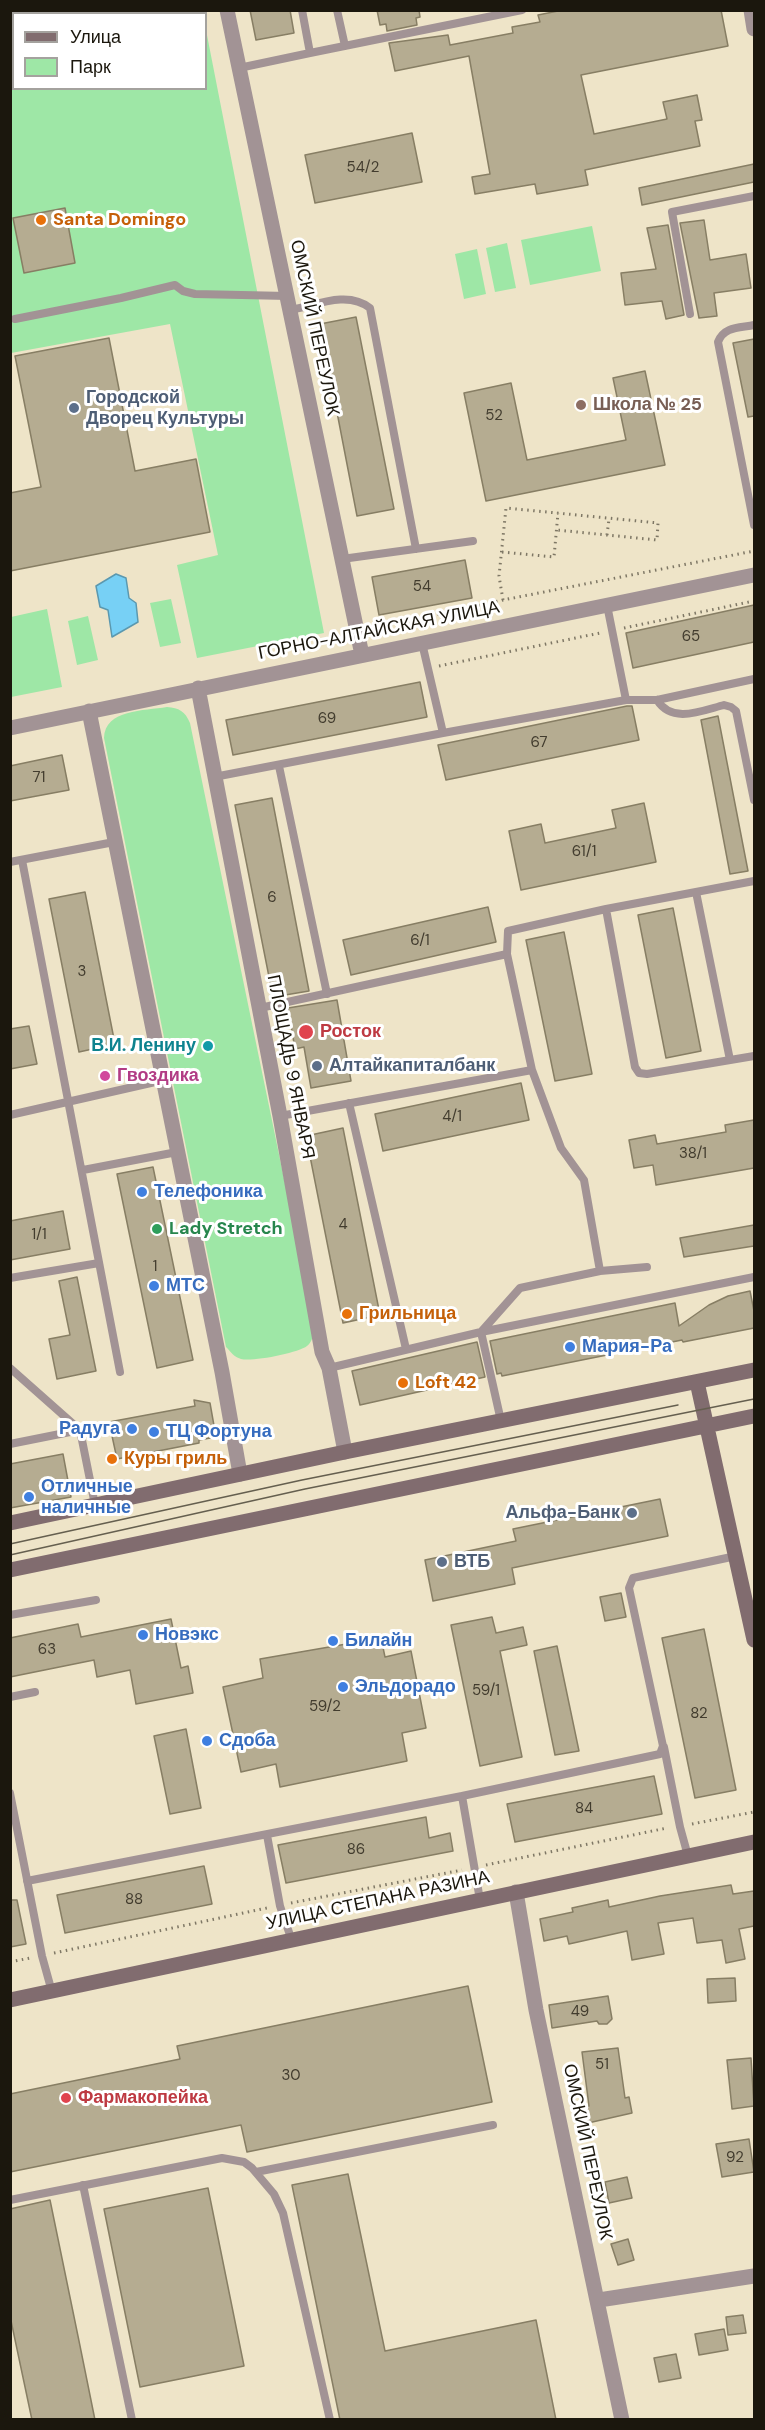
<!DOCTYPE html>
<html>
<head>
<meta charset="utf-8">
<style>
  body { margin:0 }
  #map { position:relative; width:765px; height:2430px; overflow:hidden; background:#eee4c8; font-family:"DM Sans",sans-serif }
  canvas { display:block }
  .frame { position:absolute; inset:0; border:12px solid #1b170d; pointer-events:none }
  .legend { position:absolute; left:12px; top:12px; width:195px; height:78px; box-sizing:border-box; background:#fff; border:2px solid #a4a29e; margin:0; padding:8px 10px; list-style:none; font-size:18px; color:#1b170d }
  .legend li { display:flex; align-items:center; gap:12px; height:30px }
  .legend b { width:30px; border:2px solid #a4a29e }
</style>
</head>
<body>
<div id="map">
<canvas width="765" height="2430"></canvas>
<div class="frame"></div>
<ul class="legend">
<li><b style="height:8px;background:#816c6f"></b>Улица</li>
<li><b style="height:16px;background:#9ee7a6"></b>Парк</li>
</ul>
</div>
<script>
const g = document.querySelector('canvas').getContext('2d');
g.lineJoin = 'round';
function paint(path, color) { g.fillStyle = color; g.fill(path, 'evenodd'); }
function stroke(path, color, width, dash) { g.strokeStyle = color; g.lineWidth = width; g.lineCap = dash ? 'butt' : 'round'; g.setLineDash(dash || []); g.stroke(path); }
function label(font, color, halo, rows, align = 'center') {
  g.font = font + ' "DM Sans",sans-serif'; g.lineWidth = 6; g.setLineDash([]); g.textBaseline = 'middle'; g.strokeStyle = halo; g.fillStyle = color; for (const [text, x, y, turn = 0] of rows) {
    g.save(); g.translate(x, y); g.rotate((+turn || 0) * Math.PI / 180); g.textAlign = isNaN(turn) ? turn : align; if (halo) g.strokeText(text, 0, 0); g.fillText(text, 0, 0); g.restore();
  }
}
const green = new Path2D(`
  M11 11H202V13L14 14V88H206V30L324 633 197 658 177 565 218 555 170 324 11 353Z
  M592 226 601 271 530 285 521 240Z
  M507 243 516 288 495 292 486 248Z
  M477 249 486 294 464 299 455 254Z
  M171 599 181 643 160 647 150 603Z
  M47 609 62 687 11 697V617Z
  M88 616 98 660 77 665 68 621Z
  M167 707C179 708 185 711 190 723L315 1329C313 1336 312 1342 307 1346 298 1353 252 1362 241 1359 234 1357 231 1352 226 1347L104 738C105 709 144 711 167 707Z`);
const water = new Path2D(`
  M116 574 126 578 129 598 136 603 138 622 112 637 108 610 100 607 96 586Z`);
const building = new Path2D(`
  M250 10H290L294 33 256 40Z
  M377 10H419L420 17 416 18 417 25 387 31 386 24 380 25Z
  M563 10H721L728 46 581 75 594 134 667 119 663 102 697 95 702 120 695 121 700 146 585 170 588 185 537 194 535 184 475 194 472 177 490 174 469 56 395 71 389 43 448 35 450 45 513 33 512 27 540 22 538 15Z
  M412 133 422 182 315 203 305 155Z
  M754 164V182L642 205 639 188Z
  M65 208 75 263 24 273 13 218Z
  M704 220 710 260 746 254 751 288 714 293 717 316 699 318 680 223Z
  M668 225 684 315 666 319 662 301 625 305 621 273 656 269 647 228Z
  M356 317 394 509 357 516 320 324Z
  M109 338 135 471 196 459 210 532 10 571V493L41 487 15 356Z
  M754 339V416L748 417 733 343Z
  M645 371 665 465 486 501 464 393 511 383 527 460 626 440 613 378Z
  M465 560 472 598 379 615 372 577Z
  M754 605V642L633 668 626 633Z
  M420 682 427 717 233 755 226 720Z
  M627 706H632L639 740 446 780 438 745Z
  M718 716 748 871 730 874 701 720Z
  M62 755 69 790 10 801V766Z
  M272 798 309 991 273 997 235 805Z
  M644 803 656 862 521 890 509 831 541 824 545 843 616 828 612 810Z
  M85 892 115 1044 79 1052 49 899Z
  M488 907 496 942 351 975 343 940Z
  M673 908 701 1051 666 1058 638 915Z
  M564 932 592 1074 555 1081 526 940Z
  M337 1000 351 1081 311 1088 304 1047 295 1049 288 1008Z
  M29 1026 37 1064 10 1069V1029Z
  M521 1083 529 1120 383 1151 375 1114Z
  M754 1120V1168L656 1185 653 1165 634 1168 629 1140 655 1135 657 1144 726 1132 725 1125Z
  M343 1128 380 1315 343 1323 306 1136Z
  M153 1167 193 1360 157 1368 117 1174Z
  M63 1211 70 1249 10 1260V1221Z
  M754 1225V1246L684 1257 680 1238Z
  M77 1277 96 1371 57 1379 49 1339 70 1335 59 1281Z
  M750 1291 754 1311V1328L683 1342 682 1340 502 1376 501 1373 497 1374 490 1341 675 1303 679 1326 709 1305 728 1296Z
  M477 1342 485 1377 360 1405 352 1371Z
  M194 1400 210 1403 216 1437 199 1440V1443L117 1459 109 1422 195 1406Z
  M63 1454 71 1497 10 1508V1464Z
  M660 1499 668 1536 512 1568 515 1584 433 1601 425 1560 516 1541 513 1529Z
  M621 1593 626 1617 605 1621 600 1597Z
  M492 1617 496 1633 523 1627 527 1645 500 1651 522 1757 480 1766 451 1625Z
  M171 1619 181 1668 188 1666 193 1693 136 1704 130 1670 97 1677 94 1660 10 1677V1638L78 1624 81 1637Z
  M704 1629 736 1790 695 1798 662 1638Z
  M381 1638 385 1657 411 1651 426 1728 402 1733 407 1761 280 1787 276 1764 241 1772 223 1687 263 1678 260 1659Z
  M557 1646 579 1751 555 1755 534 1651Z
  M186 1729 201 1808 170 1814 154 1736Z
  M654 1776 662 1814 515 1842 507 1804Z
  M426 1817 429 1838 450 1833 453 1851 286 1883 278 1845Z
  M204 1866 212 1904 65 1933 57 1895Z
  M731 1885 733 1894 754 1891V1926L739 1929 745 1959 726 1963 722 1940 697 1943 693 1918 658 1923 664 1954 632 1960 627 1931 569 1944 567 1936 544 1941 540 1919 573 1912 572 1908 608 1900 609 1907 660 1896Z
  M10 1900H17L26 1944 10 1947Z
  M735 1978 736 2001 708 2003 707 1979Z
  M468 1986 492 2102 247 2152 241 2125 10 2172V2094L180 2059 177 2046Z
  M608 1996 612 2019 607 2024H599L597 2021 552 2028 549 2005Z
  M618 2048 625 2098 629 2097 632 2113 588 2123 584 2107 589 2106 582 2052Z
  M751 2058 754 2106 732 2109 727 2060Z
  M749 2139 754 2172 722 2177 716 2144Z
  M348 2174 385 2351 536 2320 556 2420H340L292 2185Z
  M627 2177 632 2198 609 2203 605 2182Z
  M208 2188 244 2366 140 2387 104 2209Z
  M50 2200 79 2341 95 2420H32L10 2316V2209Z
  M628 2239 634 2260 618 2265 611 2244Z
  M743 2315 746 2333 728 2335 726 2317Z
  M724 2329 728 2350 699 2355 695 2334Z
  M676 2354 681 2378 659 2382 654 2358Z`);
const path = new Path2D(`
  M607 535 609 519
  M502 552 554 557 558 513
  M503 600 499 576 506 508 658 523 657 540 557 530
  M624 628 754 601
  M373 629 503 600 754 551
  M439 666 600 633
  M692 1824 754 1812
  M486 1865 667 1828
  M291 1903 462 1870
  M54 1953 267 1908
  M10 1962 30 1958`);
const lane = new Path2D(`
  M302 10 310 53 522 10
  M337 10 345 46
  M239 68 310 53
  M291 310C316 305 348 290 370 308L416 549
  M690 314 672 212 754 196
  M15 319 121 298 175 285 183 291 195 294 288 296
  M754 325C740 328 724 326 718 342L754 525
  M342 559 473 541
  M607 605 626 700
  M422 643 443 733
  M657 700C672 724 701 711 724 705L731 707 736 711 754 800
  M279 766 327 994
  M214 777 443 733 626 700H657L754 679
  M22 860 120 1372
  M10 862 114 842
  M696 892 730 1060
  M606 909 635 1067 639 1073 647 1074 754 1056
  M507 954 532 1070 561 1148 584 1180 600 1271 647 1267
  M260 1008 507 954 508 931 606 909 754 881
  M349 1103 406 1349
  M10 1115 164 1080
  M280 1116 532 1070
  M83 1170 177 1152
  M10 1278 99 1263
  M10 1368 80 1430
  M329 1368 481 1332 754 1277
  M501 1421 481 1332 520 1288 600 1271
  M10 1444 80 1430 95 1505
  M10 1615 96 1600
  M10 1697 35 1692
  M664 1747 680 1827 688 1856
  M10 1793 42 1956 52 1992
  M267 1835 280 1906 292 1941
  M27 1881 462 1796
  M480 1900 462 1796 660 1754 663 1746 629 1588 633 1578 736 1556
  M256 2172 493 2125
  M83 2185 132 2420
  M10 2200 222 2158 244 2162 252 2168 274 2194 283 2213 330 2420`);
const street = new Path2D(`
  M227 10 362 655
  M751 10 754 29
  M198 688 280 1116 322 1352 329 1368 345 1452
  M89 711 222 1372 240 1474
  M10 728 754 575
  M516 1892 536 2010 622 2420
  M599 2300 754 2276`);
const secondary = new Path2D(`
  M697 1382 754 1640
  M10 1523 345 1452 754 1370
  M10 1570 754 1416
  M10 2000 754 1842`);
const tram = new Path2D(`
  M10 1544 302 1480 678 1405
  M10 1555 305 1489 754 1399`);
const markers = [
  [41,220,6,"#e8710a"],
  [581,405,6,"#8d6e63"],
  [74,408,6,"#5c6f8a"],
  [306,1032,8,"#e0444e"],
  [208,1046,6,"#0f9aa8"],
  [317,1066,6,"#5c6f8a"],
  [105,1076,6,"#d1479c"],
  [142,1192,6,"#3f7fe0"],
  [157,1229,6,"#2e9e5b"],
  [154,1286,6,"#3f7fe0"],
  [347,1314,6,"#e8710a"],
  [570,1347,6,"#3f7fe0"],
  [403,1383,6,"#e8710a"],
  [132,1429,6,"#3f7fe0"],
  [154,1432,6,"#3f7fe0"],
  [112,1459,6,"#e8710a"],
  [29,1497,6,"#3f7fe0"],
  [632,1513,6,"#5c6f8a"],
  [442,1562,6,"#5c6f8a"],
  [143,1635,6,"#3f7fe0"],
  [333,1641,6,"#3f7fe0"],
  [343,1687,6,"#3f7fe0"],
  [207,1741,6,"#3f7fe0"],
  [66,2098,6,"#e0444e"]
];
const numberNames = [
  ["54/2",363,168],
  ["52",494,416],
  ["54",422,587],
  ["65",691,637],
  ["69",327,719],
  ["67",539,743],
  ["71",39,778],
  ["61/1",584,852],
  ["6",272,898],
  ["6/1",420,941],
  ["3",82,972],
  ["4/1",452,1117],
  ["38/1",693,1154],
  ["4",343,1225],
  ["1/1",39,1235],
  ["1",155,1267],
  ["63",47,1650],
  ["59/1",486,1691],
  ["59/2",325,1707],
  ["82",699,1714],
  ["84",584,1809],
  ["86",356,1850],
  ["88",134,1900],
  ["49",580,2012],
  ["51",602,2065],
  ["30",291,2076],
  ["92",735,2158]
];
const foodNames = [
  ["Santa Domingo",53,220],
  ["Грильница",359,1314],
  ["Loft 42",415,1383],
  ["Куры гриль",124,1459]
];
const streetNames = [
  ["ОМСКИЙ ПЕРЕУЛОК",314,328,78],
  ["ГОРНО-АЛТАЙСКАЯ УЛИЦА",379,631,-11],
  ["ПЛОЩАДЬ 9 ЯНВАРЯ",290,1067,79],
  ["УЛИЦА СТЕПАНА РАЗИНА",378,1901,-12],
  ["ОМСКИЙ ПЕРЕУЛОК",587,2152,78]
];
const serviceNames = [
  ["Городской",86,398],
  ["Дворец Культуры",86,419],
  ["Алтайкапиталбанк",329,1066],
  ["Альфа-Банк",620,1513,"right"],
  ["ВТБ",454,1562]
];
const educationNames = [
  ["Школа № 25",593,405]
];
const healthNames = [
  ["Росток",320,1032],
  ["Фармакопейка",78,2098]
];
const cultureNames = [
  ["В.И. Ленину",196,1046]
];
const hotelNames = [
  ["Гвоздика",117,1076]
];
const shopNames = [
  ["Телефоника",154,1192],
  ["МТС",166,1286],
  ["Мария-Ра",582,1347],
  ["Радуга",120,1429,"right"],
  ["ТЦ Фортуна",166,1432],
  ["Отличные",41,1487],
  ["наличные",41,1508],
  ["Новэкс",155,1635],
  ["Билайн",345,1641],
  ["Эльдорадо",355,1687],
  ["Сдоба",219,1741]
];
const leisureNames = [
  ["Lady Stretch",169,1229]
];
paint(green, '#9ee7a6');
paint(water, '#77d0f5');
stroke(water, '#5b98af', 1.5);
paint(building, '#b5ac91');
stroke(building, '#877e64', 1.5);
stroke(path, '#7e7765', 3, [1.5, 4.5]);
stroke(lane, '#a29395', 8);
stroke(street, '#a29395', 15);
stroke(secondary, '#816c6f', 15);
stroke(tram, '#655f4f', 1.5);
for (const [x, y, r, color] of markers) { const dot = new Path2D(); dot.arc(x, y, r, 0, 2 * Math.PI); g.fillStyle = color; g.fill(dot); stroke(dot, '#fff', 2); }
label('15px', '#423c2e', null, numberNames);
label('bold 18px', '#c56008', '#fff', foodNames, 'left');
label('18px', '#1b170d', '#fff', streetNames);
label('bold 18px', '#4e5e75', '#fff', serviceNames, 'left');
label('bold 18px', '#785e54', '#fff', educationNames, 'left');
label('bold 18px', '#be3a42', '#fff', healthNames, 'left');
label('bold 18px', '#0d838f', '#fff', cultureNames, 'right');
label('bold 18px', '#b23c85', '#fff', hotelNames, 'left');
label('bold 18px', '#366cbe', '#fff', shopNames, 'left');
label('bold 18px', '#27864d', '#fff', leisureNames, 'left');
</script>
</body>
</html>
